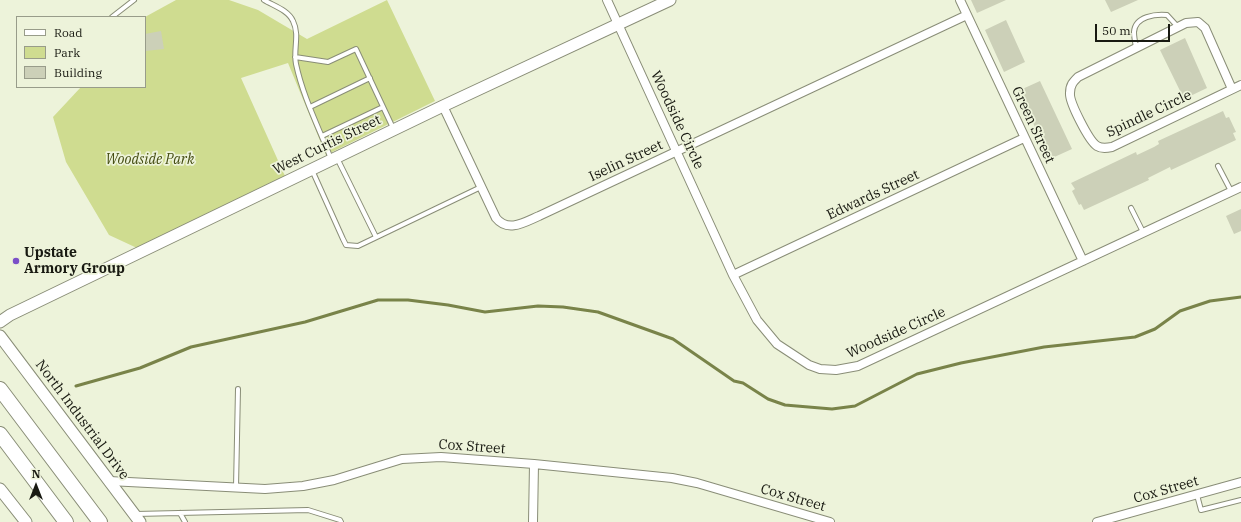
<!DOCTYPE html>
<html>
<head>
<meta charset="utf-8">
<style>
  body { margin:0 }
  #map { position:relative; width:1241px; height:522px; overflow:hidden; background:#edf3da; font-family:"IBM Plex Serif",serif }
  canvas { display:block }
  .legend { position:absolute; left:16px; top:16px; width:130px; height:72px; box-sizing:border-box; background:#edf3da; border:1px solid #989c8a; margin:0; padding:5px 7px; list-style:none; font-size:12px; color:#181911 }
  .legend li { display:flex; align-items:center; gap:8px; height:20px }
  .legend b { width:20px; border:1px solid #989c8a }
  .north { position:absolute; left:16px; top:466px; width:40px; height:40px; -webkit-text-stroke:3px #edf3da; paint-order:stroke; rotate:0deg; font-size:11px; font-weight:700; line-height:16px; text-align:center; color:#181911 }
  .north::after { content:''; display:block; margin:auto; width:14px; height:18px; background:#181911; clip-path:polygon(50% 0,100% 100%,50% 72%,0 100%) }
  .scale { position:absolute; left:1095px; top:24px; width:75px; height:18px; box-sizing:border-box; border:2px solid #181911; border-top:0; padding-left:5px; font-size:12px; line-height:14px; white-space:nowrap; color:#181911; -webkit-text-stroke:3px #edf3da; paint-order:stroke }
</style>
</head>
<body>
<div id="map">
<canvas width="1241" height="522"></canvas>
<ul class="legend">
<li><b style="height:5px;background:#fff"></b>Road</li>
<li><b style="height:11px;background:#cfdc90"></b>Park</li>
<li><b style="height:11px;background:#ccd0b8"></b>Building</li>
</ul>
<div class="north">N</div>
<div class="scale">50 m</div>
</div>
<script>
const g = document.querySelector('canvas').getContext('2d');
g.lineJoin = 'round';
function paint(path, color) { g.fillStyle = color; g.fill(path, 'evenodd'); }
function stroke(path, color, width, dash) { g.strokeStyle = color; g.lineWidth = width; g.lineCap = dash ? 'butt' : 'round'; g.setLineDash(dash || []); g.stroke(path); }
function label(font, color, halo, rows, align = 'center') {
  g.font = font + ' "IBM Plex Serif",serif'; g.lineWidth = 3.5; g.setLineDash([]); g.textBaseline = 'middle'; g.strokeStyle = halo; g.fillStyle = color; for (const [text, x, y, turn = 0] of rows) {
    g.save(); g.translate(x, y); g.rotate((+turn || 0) * Math.PI / 180); g.textAlign = isNaN(turn) ? turn : align; if (halo) g.strokeText(text, 0, 0); g.fillText(text, 0, 0); g.restore();
  }
}
const green = new Path2D(`
  M176 0H229L258 10 307 39 387 0 435 101 326 155 288 63 241 78 285 176 137 248 109 235 66 162 53 117 81 87H145V17Z`);
const stream = new Path2D(`
  M76 386 140 368 191 347 305 322 378 300H408L448 305 485 312 538 306 563 307 598 312 673 339 734 381 743 383 768 399 785 405 832 409 855 406 917 374 961 363 1044 347 1135 337 1155 329 1180 311 1210 301 1241 297`);
const building = new Path2D(`
  M971 0H1006L977 13Z
  M1105 0H1138L1111 12Z
  M1006 20 1025 62 1004 72 985 30Z
  M161 31 164 49 145 51V34Z
  M1185 38 1207 88 1184 99 1160 50Z
  M1040 81 1072 149 1050 159 1018 91Z
  M1223 111 1226 118 1229 117 1236 132 1233 133 1236 140 1171 170 1170 167 1148 178 1149 180 1084 210 1081 204 1079 205 1072 191 1075 189 1071 183 1136 152 1137 155 1154 147 1159 144 1158 141Z
  M1241 209V231L1234 234 1226 216Z`);
const lane = new Path2D(`
  M264 0C274 6 288 10 293 21 300 35 293 50 296 64 303 97 319 128 331 159
  M112 17 134 0
  M1136 47C1135 42 1134 37 1134 32 1135 16 1156 14 1167 15L1178 27
  M295 57 328 62 356 49 393 128
  M310 107 370 78
  M322 136 383 107
  M337 158 376 237
  M1218 166 1231 191
  M312 170 343 239 346 245 358 246 481 187
  M1131 208 1143 232
  M236 487 238 389
  M1197 495 1201 510 1241 500
  M180 513 185 522
  M136 514 308 510 340 520 341 522`);
const street = new Path2D(`
  M607 0 733 275 757 320 777 344 809 365 820 369 836 370 858 366 1241 187
  M960 0 1083 261
  M1232 89 1205 28 1198 22 1186 23 1078 77C1073 82 1070 85 1070 93 1069 102 1089 141 1097 146 1102 149 1107 148 1112 147L1241 85
  M443 106 496 218C508 233 525 222 539 216L967 15
  M733 275 1024 138
  M109 481 265 489 303 486 334 480 402 459 441 457 534 464 672 478 697 483 830 522
  M533 522 534 464
  M1097 522 1241 482`);
const secondary = new Path2D(`
  M0 322 10 315 443 106 670 0
  M0 336 140 522
  M0 489 26 522`);
const highway = new Path2D(`
  M0 389 100 522
  M0 434 66 522`);
const markers = [
  [16,261,4,"#7b4fc8"]
];
const streetNames = [
  ["Spindle Circle",1149,114,-25],
  ["Woodside Circle",677,120,65],
  ["Green Street",1033,125,65],
  ["West Curtis Street",327,145,-26],
  ["Iselin Street",626,161,-25],
  ["Edwards Street",873,195,-25],
  ["Woodside Circle",896,333,-24],
  ["North Industrial Drive",82,420,53],
  ["Cox Street",472,447,4],
  ["Cox Street",1166,490,-16],
  ["Cox Street",793,498,16]
];
const parkNames = [
  ["Woodside Park",150,160]
];
const poiNames = [
  ["Upstate",24,253],
  ["Armory Group",24,269]
];
paint(green, '#cfdc90');
stroke(stream, '#798349', 3);
paint(building, '#ccd0b8');
stroke(lane, '#898d77', 6);
stroke(street, '#898d77', 10);
stroke(secondary, '#898d77', 13);
stroke(highway, '#898d77', 16);
stroke(lane, '#fff', 4);
stroke(street, '#fff', 8);
stroke(secondary, '#fff', 11);
stroke(highway, '#fff', 14);
for (const [x, y, r, color] of markers) { const dot = new Path2D(); dot.arc(x, y, r, 0, 2 * Math.PI); g.fillStyle = color; g.fill(dot); stroke(dot, '#edf3da', 1.5); }
label('14px', '#181911', '#edf3da', streetNames);
label('italic 14px', '#444c11', '#edf3da', parkNames);
label('bold 14px', '#181911', '#edf3da', poiNames, 'left');
</script>
</body>
</html>
